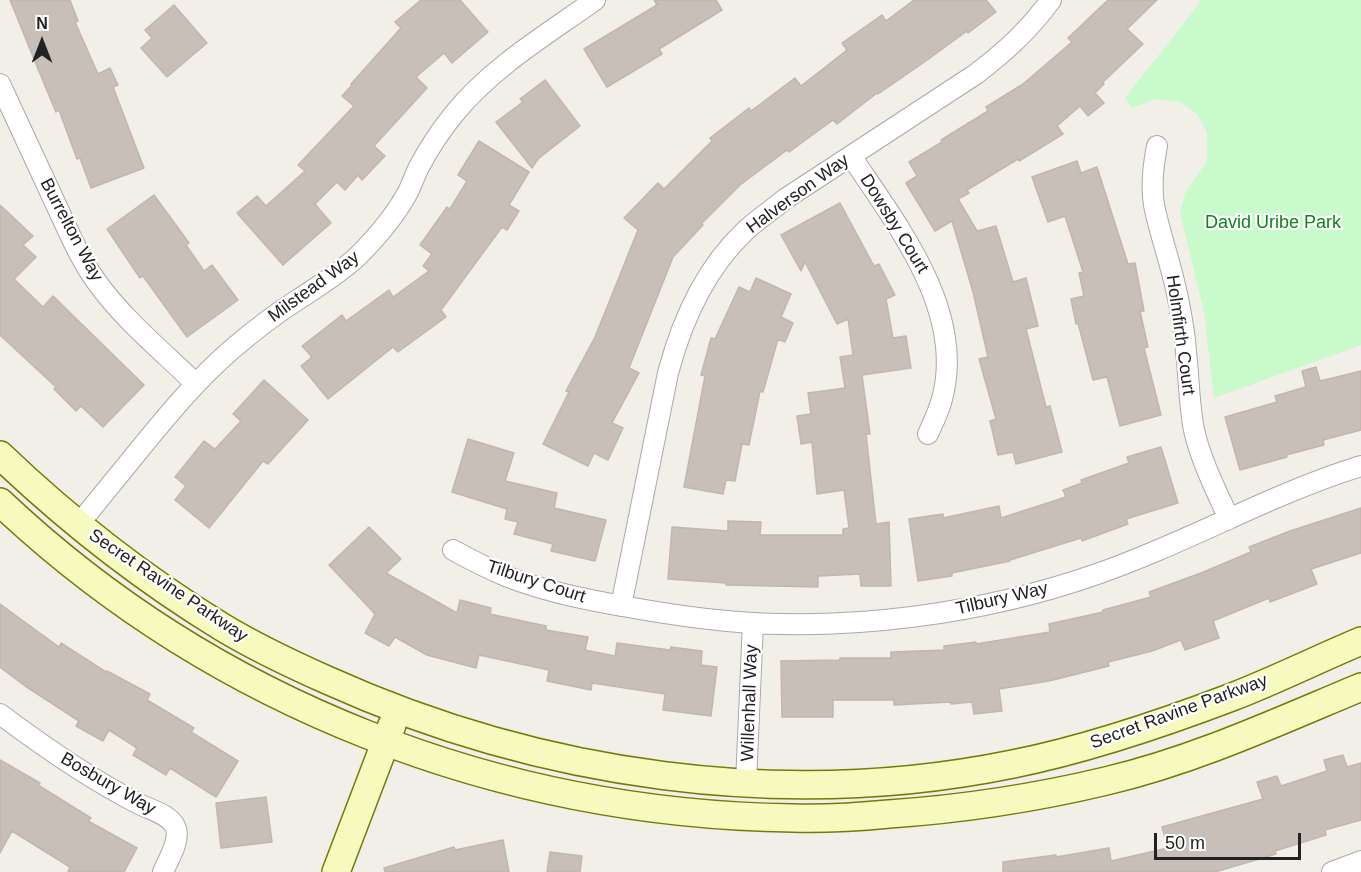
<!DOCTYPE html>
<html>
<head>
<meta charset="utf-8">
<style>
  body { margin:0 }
  #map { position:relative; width:1361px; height:872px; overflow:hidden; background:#f2efe9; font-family:Helvetica,sans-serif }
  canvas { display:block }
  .north { position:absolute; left:12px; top:12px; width:60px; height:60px; -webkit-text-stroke:4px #fff; paint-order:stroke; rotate:0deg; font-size:16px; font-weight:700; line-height:24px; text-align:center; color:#222 }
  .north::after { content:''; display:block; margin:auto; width:21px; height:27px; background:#222; clip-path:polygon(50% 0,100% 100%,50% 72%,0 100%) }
  .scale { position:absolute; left:1154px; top:833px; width:147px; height:27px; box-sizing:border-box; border:3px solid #222; border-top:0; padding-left:8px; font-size:18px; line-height:21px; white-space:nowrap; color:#222; -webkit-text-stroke:4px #fff; paint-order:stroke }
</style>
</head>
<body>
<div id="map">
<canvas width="1361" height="872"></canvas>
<div class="north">N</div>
<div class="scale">50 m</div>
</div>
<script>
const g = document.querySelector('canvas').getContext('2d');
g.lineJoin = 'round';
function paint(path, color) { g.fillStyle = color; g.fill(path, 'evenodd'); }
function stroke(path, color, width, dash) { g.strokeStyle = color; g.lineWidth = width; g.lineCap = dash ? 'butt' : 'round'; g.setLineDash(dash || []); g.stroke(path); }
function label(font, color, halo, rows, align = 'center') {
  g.font = font + ' Helvetica,sans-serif'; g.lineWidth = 4.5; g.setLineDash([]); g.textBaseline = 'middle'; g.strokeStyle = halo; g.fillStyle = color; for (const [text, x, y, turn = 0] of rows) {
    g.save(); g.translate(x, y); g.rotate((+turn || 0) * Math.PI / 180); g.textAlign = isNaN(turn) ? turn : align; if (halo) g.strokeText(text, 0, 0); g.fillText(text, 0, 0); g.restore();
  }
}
const park = new Path2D(`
  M1202 0H1361V345L1214 398 1204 312 1180 213 1185 193 1207 161V132L1197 114 1180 102 1155 99 1132 108 1125 98Z`);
const building = new Path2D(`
  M10 0H70L78 21 75 22 98 74 110 68 118 85 113 87 144 168 91 188 80 158 77 159 59 110 56 112 45 86Z
  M421 0H460L488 32 452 63 444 53 416 77 427 88 374 146 385 156 362 180 358 175 345 190 337 182 315 204 331 223 283 265 237 213 257 196 266 206 305 171 298 165 354 106 342 96 352 85 351 84 401 28 395 22Z
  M654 0H716L722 10 659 49 662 54 607 87 584 49 657 5Z
  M914 0H986L996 12 968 33 967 31 923 63 878 94 877 93 837 124 833 120 789 152 787 150 740 185 701 224 703 225 673 257 629 368 639 373 612 423 623 428 608 460 594 453 588 466 543 444 569 392 566 391 595 337 638 230 624 218 658 183 664 189 712 141 710 138 749 108 751 111 795 78 801 86 847 50 842 43 882 15 886 21Z
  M1108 0H1157L1127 29 1143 44 1103 82 1104 84 1095 93 1104 103 1088 116 1080 106 1057 126 1063 134 1019 161 1018 159 967 190 969 193 958 199 977 231 996 226 1013 282 1026 278 1038 326 1026 329 1046 407 1050 406 1062 452 1016 464 1013 452 998 455 990 421 996 419 979 359 988 357 973 292 952 221 935 231 906 183 917 176 909 162 942 142 941 140 988 111 986 107 1023 84 1072 42 1068 38Z
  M174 5 207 43 167 77 141 48 152 38 145 30Z
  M545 80 580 126 538 159 532 168 496 122 523 102 520 99Z
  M479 141 529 172 509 205 519 211 507 230 502 227 441 310 446 317 398 352 393 347 328 399 301 366 312 357 302 346 342 315 346 321 389 290 393 297 429 271 423 266 432 254 420 245 447 207 450 209 467 181 458 175Z
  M1077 161 1081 173 1097 167 1128 264 1135 263 1144 311H1140L1148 347 1144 348 1161 415 1120 426 1107 377 1093 380 1078 323 1076 324 1071 299 1084 296 1079 273 1083 272 1065 216 1048 222 1032 177Z
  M154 195 189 243 186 245 204 271 212 265 238 300 187 337 143 276 140 278 107 229Z
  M840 203 874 266 879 264 895 295 886 299 893 338 906 336 911 368 862 375 870 434H866L876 524 889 522 891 586H861L860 574 818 576V587L726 585V583L668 579 672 527 728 531V521L761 522 760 535H843V529L849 528 844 490 817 494 812 442 801 444 797 416 811 414 808 393 845 388 840 357 853 355 848 319 837 324 805 262 801 271 781 235Z
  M0 205 33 236 23 245 36 257 14 279 43 307 53 296 144 385 103 427 81 406 76 411 54 389 56 387 0 335Z
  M756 278 791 294 781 317 793 323 785 342 778 339 763 392 760 391 749 445 742 444 735 481 726 480 723 494 684 487 705 376 701 375 711 338 715 339 739 287 750 292Z
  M1316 367 1320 381 1361 371V430L1323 440 1324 445 1286 455 1287 457 1240 470 1225 417 1277 402 1275 396 1306 387 1302 371Z
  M264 380 308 420 268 464 263 461 209 528 175 500 186 486 175 477 204 441 215 449 241 421 233 414Z
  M468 439 514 453 505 481 557 493 554 508 606 520 595 561 551 551 553 544 514 534 518 522 505 519 507 509 452 492Z
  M1161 447 1178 503 1126 519 1128 524 1082 541 1081 538 1010 560V561L952 573V576L918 581 909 519 943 514V518L999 506 1001 518 1066 497 1063 490 1082 483 1081 480 1129 463 1127 457Z
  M1361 508V553L1311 569 1317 584 1270 602 1269 598 1213 621 1219 638 1185 650 1181 640 1152 651 1108 662 1109 666 1049 681 999 689 1002 711 974 714 972 702 951 704V702L894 705V700H833V717H782L781 661 840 660V658H891V652L944 650V646L976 642V644L1050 632 1049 624 1103 612V610L1151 597 1149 592 1201 573 1251 552 1249 547 1290 531Z
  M369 527 401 559 386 573 457 613 460 600 491 608 490 614 546 626V630L588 637 585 650 615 656 617 643 670 650 671 647 702 651 701 665 717 667 711 716 663 710 665 694 592 683 591 690 547 681 549 670 479 655 476 668 427 655 395 637 389 646 365 633 375 614 329 565Z
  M0 604 59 647 61 643 106 672 107 671 150 694 147 700 194 728 191 732 238 761 216 797 170 768 166 775 133 755 137 748 109 730 103 741 76 726 79 721 25 686 0 667Z
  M1343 755 1347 767 1361 763V820L1325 830 1326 835 1275 851 1276 854 1215 872H1003V862L1056 855V857L1109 848 1111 861 1168 848 1162 827 1263 799 1257 782 1277 776 1281 786 1327 771 1324 760Z
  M0 760 40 783 38 785 91 818 88 821 137 848 124 872H68L70 867 12 831 0 853Z
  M266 797 272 842 221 848 216 803Z
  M503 840 509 872H385L384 868 454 847 455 850Z
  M550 852 582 856 580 872H547Z`);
const street = new Path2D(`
  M0 84 71 237C78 252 86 267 96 281 123 319 161 350 195 383
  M1157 146C1153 166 1151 186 1154 205 1160 235 1171 264 1177 294 1181 313 1185 333 1186 352 1189 378 1189 404 1194 430 1201 461 1216 490 1229 519
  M851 156C897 225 966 311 942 399 939 411 933 423 928 434
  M78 525C100 498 122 471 144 444 171 411 198 379 230 351 252 332 275 314 299 299 320 285 340 273 358 256 377 237 395 216 408 192 412 184 415 175 419 167 429 148 441 130 454 114 492 67 546 35 595 0
  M453 550C471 560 489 569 508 577 547 592 588 600 628 607 661 613 694 618 727 621 847 632 983 614 1097 574 1187 543 1270 494 1361 466
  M621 606 668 373C682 320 705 269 745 231 758 219 772 210 785 199L976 74C1006 51 1029 30 1051 0
  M0 714C44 747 90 779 139 804 151 810 172 815 176 829 180 842 168 860 163 872
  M746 783 753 623
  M1332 872 1361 861`);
const secondary = new Path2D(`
  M0 455C68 520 142 578 222 627 255 647 291 664 327 680 540 776 783 811 1013 764 1088 749 1161 724 1232 697 1276 680 1318 659 1361 641
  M0 502C215 705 500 814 793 818 825 819 857 817 889 814 962 809 1035 798 1106 781 1195 760 1277 722 1361 687
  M336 872 392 725`);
const streetNames = [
  ["Halverson Way",798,194,-36],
  ["Dowsby Court",894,224,58],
  ["Burrelton Way",71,230,62],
  ["Milstead Way",314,287,-36],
  ["Holmfirth Court",1180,335,82],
  ["Tilbury Court",536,582,18],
  ["Secret Ravine Parkway",168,586,34],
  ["Tilbury Way",1002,599,-13],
  ["Willenhall Way",750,703,-88],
  ["Secret Ravine Parkway",1179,712,-20],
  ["Bosbury Way",108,784,30]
];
const parkNames = [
  ["David Uribe Park",1273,223]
];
paint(park, '#c8facc');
paint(building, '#c7bfb8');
stroke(building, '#c4b6ab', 1.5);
stroke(street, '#a9a9a9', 22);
stroke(secondary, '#707d05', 30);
stroke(street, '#fff', 20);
stroke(secondary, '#f7fabf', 27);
label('18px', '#222', '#fff', streetNames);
label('18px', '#0c8416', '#fff', parkNames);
</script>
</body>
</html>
